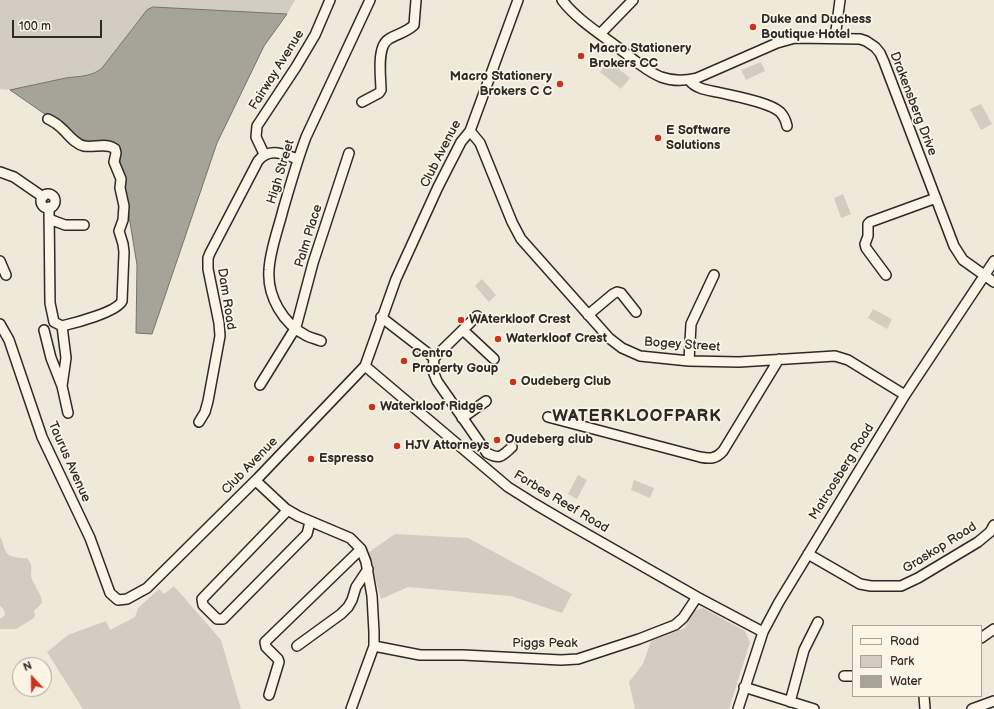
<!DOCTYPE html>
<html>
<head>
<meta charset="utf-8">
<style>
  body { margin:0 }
  #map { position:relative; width:994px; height:709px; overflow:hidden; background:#efe9da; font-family:"Balsamiq Sans",sans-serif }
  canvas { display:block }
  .legend { position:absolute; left:852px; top:625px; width:130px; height:72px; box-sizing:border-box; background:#fcf5e5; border:1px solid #a8a49b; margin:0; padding:5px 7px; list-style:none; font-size:12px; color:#2b2b2b }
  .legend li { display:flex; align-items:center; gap:8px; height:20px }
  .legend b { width:20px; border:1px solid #a8a49b }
  .north { position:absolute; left:12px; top:657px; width:40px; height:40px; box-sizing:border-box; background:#fcf5e5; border:1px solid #a8a49b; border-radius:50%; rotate:338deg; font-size:11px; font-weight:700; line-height:16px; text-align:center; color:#2b2b2b }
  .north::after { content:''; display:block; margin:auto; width:14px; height:18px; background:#c8321e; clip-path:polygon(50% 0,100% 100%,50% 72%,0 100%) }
  .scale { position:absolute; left:12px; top:20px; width:90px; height:18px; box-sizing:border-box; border:2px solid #2b2b2b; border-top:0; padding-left:5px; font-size:12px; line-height:14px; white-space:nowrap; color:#2b2b2b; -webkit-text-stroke:3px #fcf5e5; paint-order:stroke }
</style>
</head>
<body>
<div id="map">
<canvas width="994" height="709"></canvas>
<ul class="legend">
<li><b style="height:5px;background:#fcf5e5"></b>Road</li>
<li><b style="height:11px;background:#d2cdc0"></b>Park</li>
<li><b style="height:11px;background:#a6a399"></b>Water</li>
</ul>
<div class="north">N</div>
<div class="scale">100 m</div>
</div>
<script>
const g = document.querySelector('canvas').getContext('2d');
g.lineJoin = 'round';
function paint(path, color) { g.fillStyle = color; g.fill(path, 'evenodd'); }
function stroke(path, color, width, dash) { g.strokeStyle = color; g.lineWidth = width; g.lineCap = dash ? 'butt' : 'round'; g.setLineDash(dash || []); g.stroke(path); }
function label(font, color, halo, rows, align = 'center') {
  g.font = font + ' "Balsamiq Sans",sans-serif'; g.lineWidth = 3.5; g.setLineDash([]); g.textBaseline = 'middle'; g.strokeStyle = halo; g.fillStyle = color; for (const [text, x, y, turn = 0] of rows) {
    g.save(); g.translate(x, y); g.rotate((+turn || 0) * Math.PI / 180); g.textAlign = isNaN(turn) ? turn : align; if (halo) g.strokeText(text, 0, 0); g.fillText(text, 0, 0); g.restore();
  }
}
const green = new Path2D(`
  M0 0H295L287 14 153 7 137 22 102 68 92 75 66 78 10 90 0 89Z
  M609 61 630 78 621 89 600 72Z
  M761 62 765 71 746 80 741 70Z
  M981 104 992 124 981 130 970 109Z
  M843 194 851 214 841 218 834 198Z
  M482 279 496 295 489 302 475 286Z
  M873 309 892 319 887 329 868 318Z
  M578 475 587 480 577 499 568 494Z
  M634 480 654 488 650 498 631 490Z
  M395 534 468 538 572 594 562 613 511 596 408 587 381 599 368 553Z
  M0 537C3 541 3 545 5 550 8 558 19 558 27 558 35 567 29 571 32 579 35 588 42 594 42 603L34 611 35 615 34 618 16 629H0V619L5 615 4 610 0 606Z
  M174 586 221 640 241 709H83L47 652 68 635 106 621 110 630 135 617 138 608 159 589 164 594Z
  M703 608 745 631 750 642 729 709H635L629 682 643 664 651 641 685 628 693 611Z`);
const water = new Path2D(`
  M153 7 287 14 264 46 217 143 152 334 136 333 137 265 118 149 84 141 10 90C28 86 47 82 66 78 79 76 92 77 102 68L147 10Z`);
const minor = new Path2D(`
  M562 0C576 19 602 35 620 49 633 59 646 71 661 77 672 81 685 81 697 78L777 43 795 38 860 39 866 41 875 47 880 53 884 62 954 246 963 260 994 282
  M600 34 633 0
  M835 38 840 0
  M689 80C696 89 707 90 717 92 733 96 769 102 780 112 784 116 786 121 787 126
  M362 102 379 93 381 90C381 78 376 46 389 39 397 34 407 32 414 25L416 0
  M48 119C52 121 56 123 59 126 67 132 74 144 84 146 94 148 107 142 115 149L116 153 114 162 121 179 120 188 124 206 123 220 119 231 123 244 124 252 122 301C117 312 75 323 62 326L54 322 50 303 49 207
  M470 131 480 143 512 222 521 239 609 338 622 348 640 356 689 361 739 362 835 356 848 360 905 395
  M264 154 256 137 257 126 296 67 315 35 330 0
  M0 172 14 177 43 197
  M41 201a7 7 0 1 1 14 0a7 7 0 1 1-14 0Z
  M49 219 65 225H84
  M0 261 6 275
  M886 275 866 248 865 244 868 236V224L870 222 936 198
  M588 315 613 294 617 292 621 293 636 312
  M477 316 434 358 433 371 437 381 487 453C500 460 502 456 512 447
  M381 317 434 358
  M0 324 9 340 42 437 90 538 110 593 118 600 127 599 147 588 258 478 365 366 396 279 438 187 461 142 470 131 518 0
  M62 326 66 358 62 386 68 413
  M44 330 51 358 62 386
  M464 331 494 359
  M321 341C316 339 311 338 307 336 283 324 267 296 269 270 270 250 278 230 283 210 290 186 297 161 306 137L370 0
  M689 361 691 324 714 275
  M365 366 508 487 535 504 569 524 697 597 763 632
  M260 385 296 327 313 263 349 153
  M548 417 700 457C710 459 716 459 723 451L779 359
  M462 418 486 401
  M199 422 205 412 208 401 220 336 219 323 208 269V258L210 253 258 161C269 147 283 154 298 159
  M256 481 286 509 298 516 350 538 361 549 366 562 372 596 374 632V646L351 709
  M288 510 202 599 203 605 217 619H223L307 534 310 522
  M808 554 860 584 871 586H901L918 578 978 542 990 532 994 525
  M981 638 994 629
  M297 646 341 614 348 607 352 600 356 587 368 569
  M374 646 420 655H463L561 660 578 659 639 639 675 625 683 618 697 597
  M844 676H853
  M744 687 814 709
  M269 695 279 662 278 659 266 647 265 642 361 549
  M924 696 925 709
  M790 702 804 650 818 622
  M738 709 763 632 779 602 905 395 994 261
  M972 709 994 701`);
const markers = [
  [753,27,4,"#c8321e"],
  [581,56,4,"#c8321e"],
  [560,84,4,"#c8321e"],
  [658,138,4,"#c8321e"],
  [461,320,4,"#c8321e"],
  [498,339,4,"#c8321e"],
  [404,361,4,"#c8321e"],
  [513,382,4,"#c8321e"],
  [372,407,4,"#c8321e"],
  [497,440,4,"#c8321e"],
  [397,446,4,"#c8321e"],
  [311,459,4,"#c8321e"]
];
const poiNames = [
  ["Duke and Duchess",761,20],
  ["Boutique Hotel",761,35],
  ["Macro Stationery",589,49],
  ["Brokers CC",589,64],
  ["Macro Stationery",552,77,"right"],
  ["Brokers C C",552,92,"right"],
  ["E Software",666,131],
  ["Solutions",666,146],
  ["WAterkloof Crest",469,320],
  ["Waterkloof Crest",506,339],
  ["Centro",412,354],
  ["Property Goup",412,369],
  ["Oudeberg Club",521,382],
  ["Waterkloof Ridge",380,407],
  ["Oudeberg club",505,440],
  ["HJV Attorneys",405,446],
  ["Espresso",319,459]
];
const streetNames = [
  ["Fairway Avenue",277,70,-58],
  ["Drakensberg Drive",913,104,69],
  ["Club Avenue",441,154,-63],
  ["High Street",281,172,-73],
  ["Palm Place",309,236,-73],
  ["Dam Road",226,299,81],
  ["Bogey Street",682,345,4],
  ["Taurus Avenue",69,462,66],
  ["Club Avenue",250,466,-46],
  ["Matroosberg Road",842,472,-58],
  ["Forbes Reef Road",561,502,31],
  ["Graskop Road",940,548,-32],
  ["Piggs Peak",545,644]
];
const districtNames = [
  ["WATERKLOOFPARK",637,417]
];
paint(green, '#d2cdc0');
paint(water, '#a6a399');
stroke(water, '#75736d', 1);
stroke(minor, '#2b2b2b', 12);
stroke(minor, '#fcf5e5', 9);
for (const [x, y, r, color] of markers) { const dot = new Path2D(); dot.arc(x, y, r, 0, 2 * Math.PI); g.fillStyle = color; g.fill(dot); stroke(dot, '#fcf5e5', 1.5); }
label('bold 13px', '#2b2b2b', '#fcf5e5', poiNames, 'left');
label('13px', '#2b2b2b', '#fcf5e5', streetNames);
g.letterSpacing = '1px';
label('bold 17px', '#2b2b2b', '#fcf5e5', districtNames);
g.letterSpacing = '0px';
</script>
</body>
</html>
